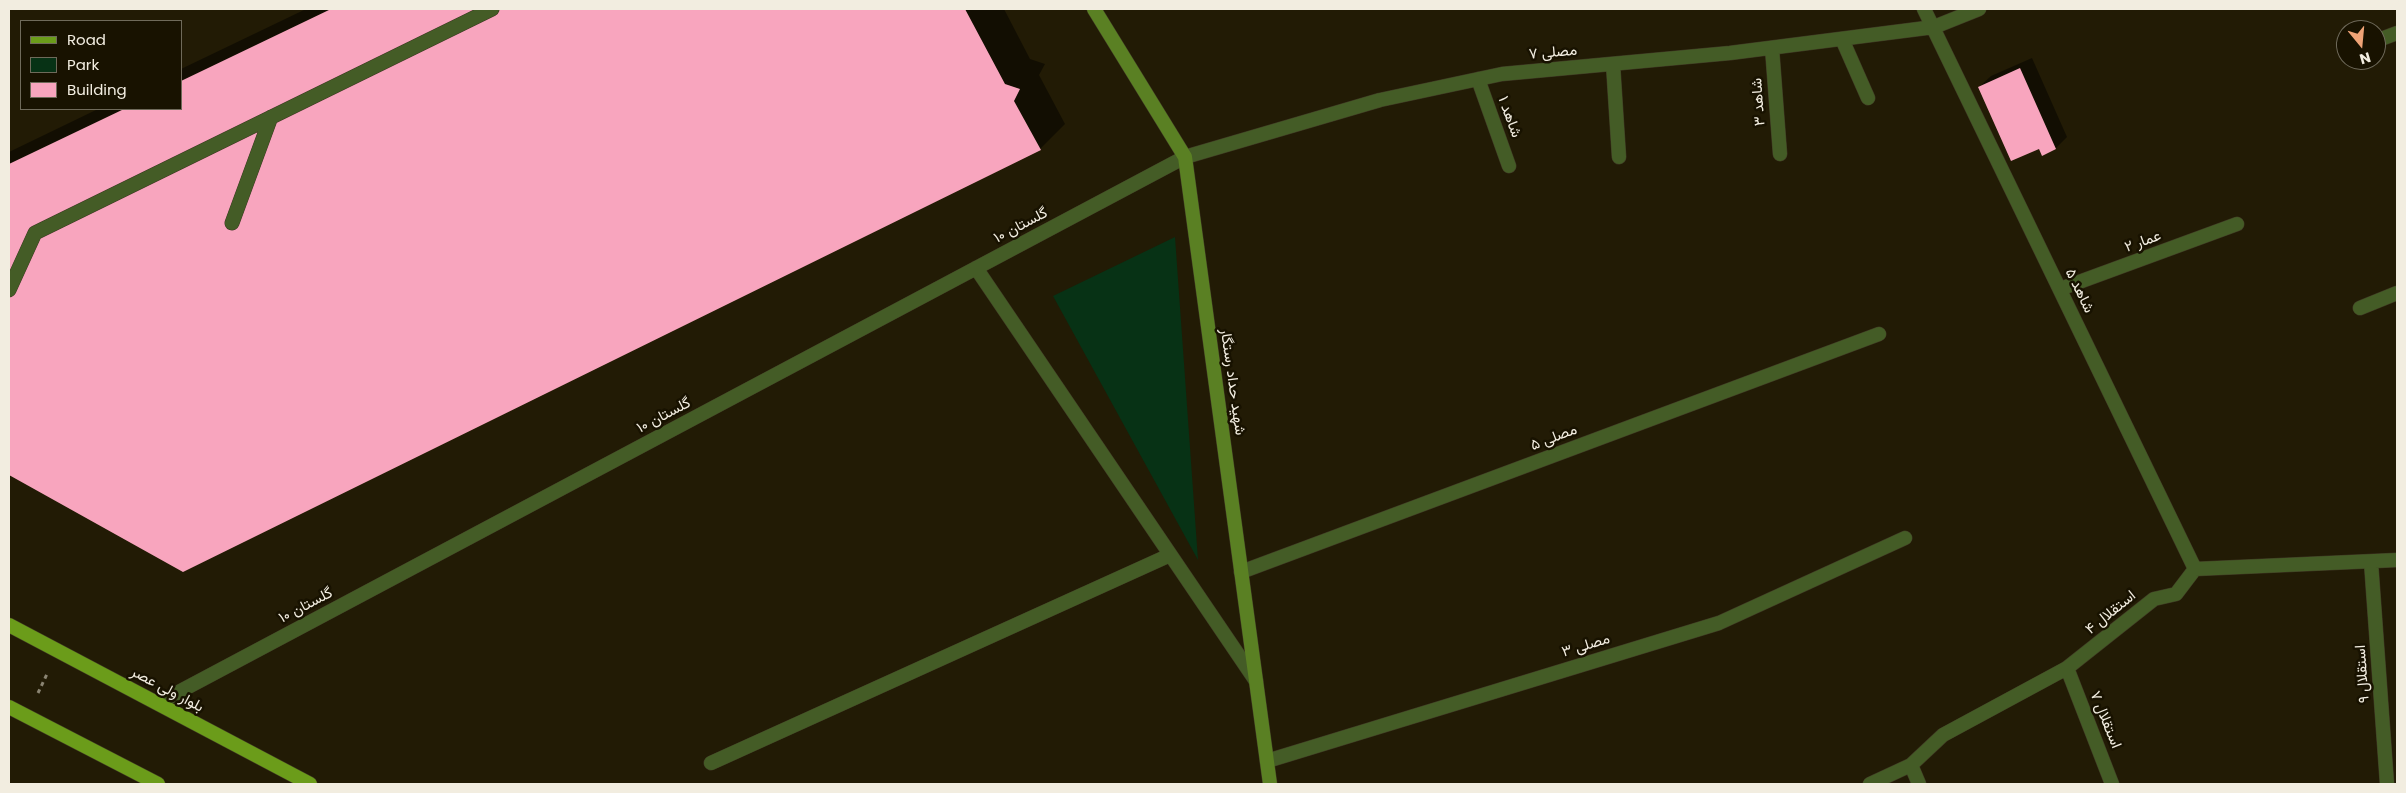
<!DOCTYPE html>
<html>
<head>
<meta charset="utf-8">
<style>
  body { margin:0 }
  #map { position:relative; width:2406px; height:793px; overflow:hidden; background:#221b05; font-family:Poppins,sans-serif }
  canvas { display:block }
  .frame { position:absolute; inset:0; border:10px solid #f2ede0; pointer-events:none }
  .legend { position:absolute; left:20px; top:20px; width:162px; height:90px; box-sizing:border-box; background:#181200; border:1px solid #6f6a5a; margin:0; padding:6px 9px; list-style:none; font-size:15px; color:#f2ede0 }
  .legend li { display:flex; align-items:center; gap:10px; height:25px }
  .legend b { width:25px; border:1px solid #6f6a5a }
  .north { position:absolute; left:2336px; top:20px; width:50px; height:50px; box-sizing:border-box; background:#181200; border:1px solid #6f6a5a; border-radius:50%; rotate:163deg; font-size:14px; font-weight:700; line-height:20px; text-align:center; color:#f2ede0 }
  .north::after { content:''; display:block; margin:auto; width:18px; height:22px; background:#efa376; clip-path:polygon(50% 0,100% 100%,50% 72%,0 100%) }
</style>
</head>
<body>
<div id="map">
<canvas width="2406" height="793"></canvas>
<div class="frame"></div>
<ul class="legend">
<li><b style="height:6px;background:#6b9c1a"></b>Road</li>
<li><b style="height:14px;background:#073215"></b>Park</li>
<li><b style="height:14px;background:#f8a5be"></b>Building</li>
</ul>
<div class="north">N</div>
</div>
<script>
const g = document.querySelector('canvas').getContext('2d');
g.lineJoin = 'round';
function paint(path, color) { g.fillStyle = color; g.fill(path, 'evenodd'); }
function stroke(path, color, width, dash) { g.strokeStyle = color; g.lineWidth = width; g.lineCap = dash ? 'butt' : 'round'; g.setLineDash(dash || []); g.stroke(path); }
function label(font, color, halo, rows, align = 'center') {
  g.font = font + ' Poppins,Vazirmatn,sans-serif'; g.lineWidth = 5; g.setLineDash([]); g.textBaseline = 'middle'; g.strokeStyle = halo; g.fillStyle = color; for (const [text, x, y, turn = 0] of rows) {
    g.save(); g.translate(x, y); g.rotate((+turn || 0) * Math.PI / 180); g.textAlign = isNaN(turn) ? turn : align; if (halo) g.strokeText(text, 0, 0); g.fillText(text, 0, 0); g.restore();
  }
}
const green = new Path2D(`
  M1175 237 1198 560 1053 296Z`);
const shadow = new Path2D(`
  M306 9H1004L1030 59 1045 64 1039 75 1065 124 1040 149 183 571 9 474V152L98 109H181V69Z
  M2032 58 2067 137 2056 148H2039L1979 87 1991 76Z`);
const building = new Path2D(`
  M331 9H965L1005 84 1020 89 1014 101 1041 150 183 572 9 475V164L124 109H181V81Z
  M2020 68 2056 149 2042 156 2039 149 2011 161 1978 87Z`);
const path = new Path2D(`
  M38 693 47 674`);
const minor = new Path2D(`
  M1924 9 2195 569
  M1842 39 1868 98
  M2381 39 2397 33
  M1772 48 1780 154
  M1613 64 1619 157
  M1478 79 1509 166
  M232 223 271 117
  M976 268 1256 681
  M2060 289 2237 224
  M9 290 35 233 492 9
  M2360 308 2397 293
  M2371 562 2387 784
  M1241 572 1879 334
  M2067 668 2112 784
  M158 703 1185 157 1380 100 1502 74 1730 53 1934 27 1979 9
  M1267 761 1719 623 1905 538
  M711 763 1170 555
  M1911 765 1919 784
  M1870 784 1911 765 1943 735 2067 668 2154 599 2176 594 2195 569 2397 560`);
const secondary = new Path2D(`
  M1094 9 1185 157 1270 784`);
const primary = new Path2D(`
  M9 625 310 784
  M9 707 158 784`);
const streetNames = [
  ["مصلی ۷",1553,53,-5],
  ["شاهد ۳",1759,102,-94],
  ["شاهد ۱",1509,117,70],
  ["گلستان ۱۰",1021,226,-28],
  ["عمار ۲",2143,242,-20],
  ["شاهد ۵",2079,291,64],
  ["شهید حداد رستگار",1232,382,82],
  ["گلستان ۱۰",664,416,-28],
  ["مصلی ۵",1554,438,-21],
  ["گلستان ۱۰",306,606,-28],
  ["استقلال ۴",2111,613,-39],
  ["مصلی ۳",1586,646,-17],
  ["استقلال ۹",2363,674,-94],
  ["بلوار ولی عصر",167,690,28],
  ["استقلال ۷",2105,720,68]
];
paint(green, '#073215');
paint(shadow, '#0007');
paint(building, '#f8a5be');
stroke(minor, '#3f3824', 15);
stroke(secondary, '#3f3824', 15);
stroke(primary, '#3f3824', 15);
stroke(path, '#8a8472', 3, [4, 4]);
stroke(minor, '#445c26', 14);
stroke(secondary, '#5a8023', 14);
stroke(primary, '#6b9c1a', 14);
label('15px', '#f2ede0', '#181200', streetNames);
</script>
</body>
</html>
